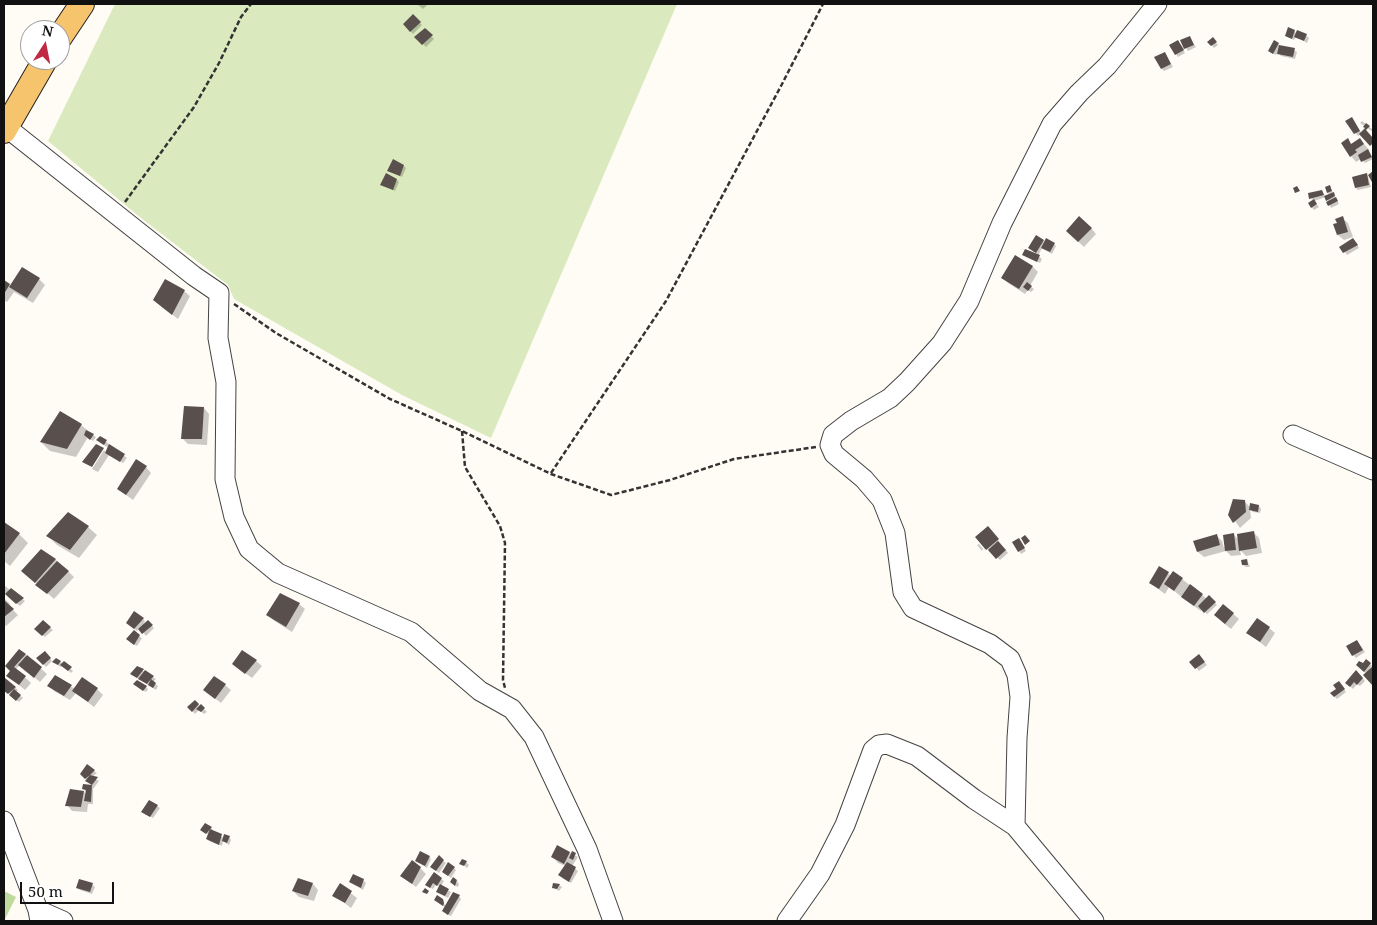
<!DOCTYPE html>
<html>
<head>
<meta charset="utf-8">
<style>
  body { margin:0 }
  #map { position:relative; width:1377px; height:925px; overflow:hidden; background:#fffbf5; font-family:"Noto Serif",serif }
  canvas { display:block }
  .frame { position:absolute; inset:0; border:5px solid #111; pointer-events:none }
  .north { position:absolute; left:20px; top:20px; width:50px; height:50px; box-sizing:border-box; background:#fff; border:1px solid #a0a0a0; border-radius:50%; rotate:11deg; font-size:14px; font-weight:700; line-height:20px; text-align:center; color:#111 }
  .north::after { content:''; display:block; margin:auto; width:18px; height:22px; background:#c02943; clip-path:polygon(50% 0,100% 100%,50% 72%,0 100%) }
  .scale { position:absolute; left:20px; top:882px; width:94px; height:22px; box-sizing:border-box; border:2px solid #111; border-top:0; padding-left:6px; font-size:15px; line-height:18px; white-space:nowrap; color:#111; -webkit-text-stroke:4px #fff; paint-order:stroke }
</style>
</head>
<body>
<div id="map">
<canvas width="1377" height="925"></canvas>
<div class="frame"></div>
<div class="north">N</div>
<div class="scale">50 m</div>
</div>
<script>
const g = document.querySelector('canvas').getContext('2d');
g.lineJoin = 'round';
function paint(path, color) { g.fillStyle = color; g.fill(path, 'evenodd'); }
function stroke(path, color, width, dash) { g.strokeStyle = color; g.lineWidth = width; g.lineCap = dash ? 'butt' : 'round'; g.setLineDash(dash || []); g.stroke(path); }
const green = new Path2D(`
  M115 4H677L491 438 402 395 234 299 228 285 141 218 48 141Z`);
const forest = new Path2D(`
  M4 891 16 897 4 921Z`);
const shadow = new Path2D(`
  M417 4H428L423 9Z
  M413 16 422 25 413 34 404 24Z
  M425 29 434 39 426 47 416 37Z
  M1294 31 1297 34 1306 35 1309 38 1307 43 1296 36 1294 40 1286 36Z
  M1189 37 1196 47 1188 51 1182 41Z
  M1213 39 1218 45 1214 48 1209 42Z
  M1275 42 1282 47 1294 50 1297 52 1295 59 1281 56 1278 52 1276 55 1272 53Z
  M1180 44 1185 53 1178 57 1176 54Z
  M1165 53 1173 67 1164 71 1162 69Z
  M1354 121 1362 134 1365 130 1373 139V147L1361 134 1358 136 1347 122Z
  M1362 121 1373 130V132L1363 125 1360 123Z
  M1360 139 1369 150 1367 151 1373 159 1365 163 1361 159 1356 162 1351 156 1347 140 1352 145Z
  M404 166 406 168 402 177 389 171Z
  M1366 175 1368 176 1371 187 1358 190 1356 188Z
  M397 180 399 182 395 191 382 185Z
  M1330 187 1339 204 1331 208 1326 197 1314 201 1319 207 1314 210 1309 204 1314 201 1311 198 1322 191 1325 197 1330 195 1328 193Z
  M1342 218 1348 223 1353 237 1344 240 1338 235V224Z
  M1091 228 1096 234 1084 247 1067 231Z
  M1043 241 1045 243 1054 244 1056 246 1052 254 1042 248 1038 256 1042 259 1040 263 1024 255 1037 256 1038 254 1032 251Z
  M1356 242 1359 248 1347 255 1341 247Z
  M1016 257 1033 267 1038 272 1030 286 1034 289 1031 292 1028 290 1025 294 1008 283 1003 278Z
  M39 279 45 285 33 303 14 292 7 302 4 300V282L11 286Z
  M184 291 190 296 178 319 161 306Z
  M204 408 209 414 207 445 188 444 183 439Z
  M81 425 96 437 93 441 88 437 76 457 50 451 41 442Z
  M100 437 127 458 123 463 109 455 98 472 92 469 104 450 106 453 109 448 100 443Z
  M146 467 151 473 133 500 118 489Z
  M1244 501 1251 508V505L1259 506 1261 509 1260 513 1253 512 1250 509 1251 518 1240 528 1230 514Z
  M4 524 19 534 28 543 10 566 4 561Z
  M88 527 97 535 79 558 57 545 48 536Z
  M1254 533 1259 538 1262 553 1246 556 1240 550 1241 555 1231 556 1226 551 1204 557 1198 552 1195 542 1217 536 1222 541 1224 548 1234 535 1239 540Z
  M993 534 1008 553 1000 560 987 549Z
  M1019 540 1026 551 1021 554 1019 551Z
  M979 544 983 549 982 551 977 545Z
  M41 550 56 560 74 577 54 599 28 576Z
  M1247 560 1250 567H1246L1243 565Z
  M1168 573 1171 576 1182 579 1207 599 1209 597 1217 605 1207 614 1202 609 1201 611 1188 602 1169 587 1165 594 1150 583Z
  M4 585 10 590 25 601 20 606 4 593Z
  M4 598 10 604 9 606 18 615 6 626 4 624Z
  M299 604 305 609 292 632 273 620 268 615Z
  M1223 605 1239 619 1231 629 1221 621Z
  M143 619 145 621 142 627 148 622 154 628 146 636 139 628 137 631 130 625Z
  M43 622 53 630 45 637 36 629Z
  M1269 628 1275 633 1266 647 1248 633Z
  M139 636 142 638 137 646 130 642Z
  M1359 644 1365 652 1356 658 1353 655Z
  M20 650 47 674 40 682 20 665 16 669 31 683 25 690 8 676Z
  M47 655 52 661 46 667 38 658Z
  M1201 658 1207 665 1199 671 1191 662Z
  M56 659 63 664 64 663 73 671 71 673 62 665 61 667 56 664Z
  M256 661 262 666 252 678 233 664Z
  M1370 664 1372 666 1369 670 1370 671 1373 668V684L1365 676 1367 674 1360 668Z
  M137 667 156 679 153 682 158 686 156 690 131 674Z
  M1356 671 1365 681 1360 686 1357 684 1353 689 1347 683Z
  M55 677 75 689H97L103 695 94 707 76 693 70 700 54 691 49 686Z
  M5 679 18 690 16 692 23 698 19 702 4 689Z
  M225 685 231 690 221 703 204 690Z
  M1341 685 1346 692 1337 699 1332 694Z
  M137 686 146 687 148 689 146 692Z
  M195 701 207 712 204 714 199 710 195 714 189 707Z
  M87 766 97 773 92 777 99 781 93 789V804H88L87 812 72 811 67 805 71 790 87 793 83 789 92 786 82 774Z
  M157 806 160 808 153 818 145 814Z
  M211 828 213 830 212 832 224 838 229 837 231 840 229 845 223 841 222 846 209 841 207 839 209 835 204 832Z
  M558 847 578 857 572 866 578 871 571 883 562 878 566 866 558 863 553 857Z
  M429 857 431 859 427 868 416 861Z
  M443 861 446 863 439 873 434 869Z
  M466 862 469 865 467 868 461 863Z
  M420 868 426 874 416 887 408 881Z
  M454 868 456 870 451 878 446 874Z
  M434 874 444 881 441 886 451 892 448 898 440 894V887L436 885 433 889 429 887Z
  M298 880 313 884 318 890 314 901 299 897 293 891Z
  M363 880 366 883 363 890 350 882Z
  M457 881 459 884 458 887 454 885Z
  M92 884 95 887 92 894 80 890 77 888Z
  M340 885 357 898 351 908 334 895Z
  M559 885 562 887 559 891 554 888Z
  M459 896 461 899 451 916 446 914V908L435 900H442L446 907Z`);
const building = new Path2D(`
  M413 14 421 22 410 32 403 24Z
  M1288 27 1295 30 1292 39 1285 36Z
  M425 28 433 35 422 45 414 37Z
  M1297 30 1307 34 1304 41 1294 37Z
  M1190 36 1194 45 1184 49 1180 40Z
  M1213 37 1217 42 1211 46 1207 42Z
  M1178 40 1184 50 1175 55 1169 45Z
  M1274 40 1279 43 1273 54 1268 51Z
  M1279 45 1295 48 1293 57 1277 54Z
  M1165 52 1171 64 1161 69 1154 57Z
  M1352 117 1360 131 1354 134 1345 121Z
  M1366 123 1370 126 1366 130 1373 138V143L1370 146 1359 134 1365 128 1363 127Z
  M1348 138 1351 144 1360 138 1364 144 1355 150 1357 152 1350 157 1341 143Z
  M1368 149 1372 157 1361 162 1358 155Z
  M393 159 404 165 400 176 387 171Z
  M1373 171V184L1368 175Z
  M386 173 397 179 393 190 380 185Z
  M1367 173 1369 185 1355 188 1352 177Z
  M1330 185 1332 191 1327 193 1325 187Z
  M1297 186 1300 191 1295 193 1293 188Z
  M1322 190 1324 195 1309 199 1308 193Z
  M1334 192 1335 196 1326 201 1324 196Z
  M1336 197 1338 201 1328 206 1326 202Z
  M1314 199 1317 204 1311 208 1308 203Z
  M1079 216 1092 228 1078 242 1066 231Z
  M1343 216 1348 232 1337 235 1333 224 1337 223 1335 219Z
  M1036 235 1044 240 1036 253 1028 248Z
  M1046 238 1055 243 1050 252 1041 248Z
  M1353 238 1358 245 1343 253 1339 247Z
  M1025 249 1040 255 1037 262 1022 255Z
  M1015 255 1033 266 1019 289 1001 278Z
  M22 267 40 278 27 298 9 287Z
  M165 279 185 290 172 315 153 300Z
  M4 280 10 284 4 294Z
  M1027 282 1032 286 1028 291 1023 287Z
  M184 406 204 407 202 439H181Z
  M60 411 82 424 67 449 40 442Z
  M86 430 94 434 90 440 84 435Z
  M100 436 107 440 104 445 96 440Z
  M96 444 104 448 92 467 82 462Z
  M109 444 125 454 120 462 105 453Z
  M136 459 147 466 126 495 117 489Z
  M1233 499 1245 500 1246 512 1233 523 1228 515Z
  M1250 503 1259 505 1258 512 1249 510Z
  M68 512 89 526 70 550 46 536Z
  M4 522 20 533 4 554Z
  M988 526 999 539 986 550 975 537Z
  M1254 531 1257 548 1239 551 1237 534Z
  M1234 533 1236 550 1225 551 1223 535Z
  M1217 534 1220 545 1197 552 1193 541Z
  M1025 535 1030 541 1025 545 1021 538Z
  M1019 538 1025 548 1018 552 1012 542Z
  M998 541 1006 550 996 559 988 550Z
  M41 549 56 559 35 583 21 571Z
  M1247 559 1248 565H1242L1241 560Z
  M57 561 69 571 47 594 35 585Z
  M1159 566 1169 572 1159 589 1149 583Z
  M1173 571 1183 578 1174 591 1164 584Z
  M1190 584 1203 594 1194 606 1181 597Z
  M11 588 24 598 16 604 5 594Z
  M280 593 300 603 286 627 266 615Z
  M1209 595 1216 602 1204 613 1198 606Z
  M5 601 14 609 4 617V602Z
  M1223 604 1234 613 1225 624 1214 615Z
  M134 611 144 618 134 629 126 623Z
  M1257 618 1270 627 1260 642 1246 633Z
  M43 620 51 627 42 636 34 629Z
  M148 620 153 625 142 634 138 629Z
  M134 630 140 635 134 645 126 639Z
  M1357 640 1363 650 1352 656 1346 646Z
  M19 649 26 654 14 667 26 676 19 685 6 676 10 671 5 666Z
  M242 650 257 660 245 674 232 664Z
  M45 651 51 658 43 665 36 658Z
  M1199 654 1205 662 1195 669 1189 662Z
  M27 655 42 667 34 678 18 665Z
  M56 658 61 661 58 665 52 662Z
  M1366 659 1371 663 1364 672 1356 665 1359 661 1363 663Z
  M64 661 72 667 68 671 60 665Z
  M137 666 144 669 137 678 130 674Z
  M1373 666V686L1363 675Z
  M145 670 154 676 151 679 156 683 153 688 148 685 151 679 147 684 138 679Z
  M1356 670 1363 678 1357 685 1354 682 1350 687 1345 683Z
  M55 675 72 685 64 696 47 686Z
  M214 676 226 684 215 699 203 690Z
  M82 677 98 688 88 702 72 691Z
  M4 678H5L16 687 8 694 4 691Z
  M137 680 147 686 143 691 133 684Z
  M1339 681 1345 689 1334 697 1330 693 1336 689 1333 685Z
  M14 689 21 695 16 701 9 695Z
  M195 700 199 704 192 712 187 707Z
  M201 704 205 708 201 712 196 709Z
  M87 764 95 770 90 775 98 777 92 785 85 781 90 775 85 779 80 774Z
  M83 784 92 785 91 802 84 801 86 790 82 789Z
  M70 789 84 791 81 807 65 806Z
  M149 800 158 805 150 817 141 812Z
  M205 823 212 827 206 834 200 830Z
  M210 829 222 834 219 845 206 839Z
  M224 834 230 836 227 843 222 841Z
  M557 845 570 852 564 864 551 857Z
  M420 851 430 856 425 866 415 861Z
  M572 851 576 853 573 860 569 858Z
  M439 855 444 860 436 871 430 867Z
  M462 859 467 861 464 866 459 864Z
  M412 860 421 867 412 884 400 876Z
  M448 862 455 867 448 876 442 872Z
  M567 862 576 867 569 882 558 875Z
  M434 872 442 878 437 886 433 883 430 888 425 885Z
  M353 874 364 879 361 888 349 882Z
  M453 877 457 880 455 886 450 882Z
  M298 878 313 883 308 896 292 891Z
  M79 879 93 883 90 892 76 888Z
  M340 883 352 891 345 903 332 896Z
  M553 883 560 884 557 889 552 888Z
  M440 884 449 889 445 896 436 892Z
  M425 888 429 891 427 894 422 892Z
  M453 892 460 895 448 915 442 911Z
  M437 895 443 899 444 903 443 906 434 900Z`);
const path = new Path2D(`
  M125 202 194 107 219 63 241 17 251 4
  M234 304 276 333 390 399 462 431 551 474 611 495 670 480 734 459 816 447
  M462 431 465 467 500 526 505 543 503 680 505 688
  M551 473 666 301 781 86 823 4`);
const minor = new Path2D(`
  M6 127 194 276 219 293 218 338 226 382 225 479 234 517 249 549 278 573 411 632 480 691 512 709 534 737 587 849 613 921
  M1293 435 1373 470
  M4 821 38 910 40 921
  M1015 826 1017 738 1020 697 1017 675 1010 659 990 644 913 608 903 592 895 533 882 500 864 479 834 454 830 445 833 435 851 421 890 398 907 382 942 343 969 301 1002 223 1052 124 1079 93 1107 66 1157 4
  M38 910 63 921
  M787 921 820 874 845 825 873 750 879 745 887 744 917 756 974 799 1015 826 1094 921`);
const major = new Path2D(`
  M60 37 82 4
  M4 131 45 60`);
paint(green, '#daeabe');
paint(forest, '#c0da9d');
paint(shadow, '#0003');
paint(building, '#59504d');
stroke(minor, '#444', 21);
stroke(major, '#222', 26);
stroke(path, '#333', 2.5, [5, 2.5]);
stroke(minor, '#fff', 19);
stroke(major, '#f6c46d', 24);
</script>
</body>
</html>
